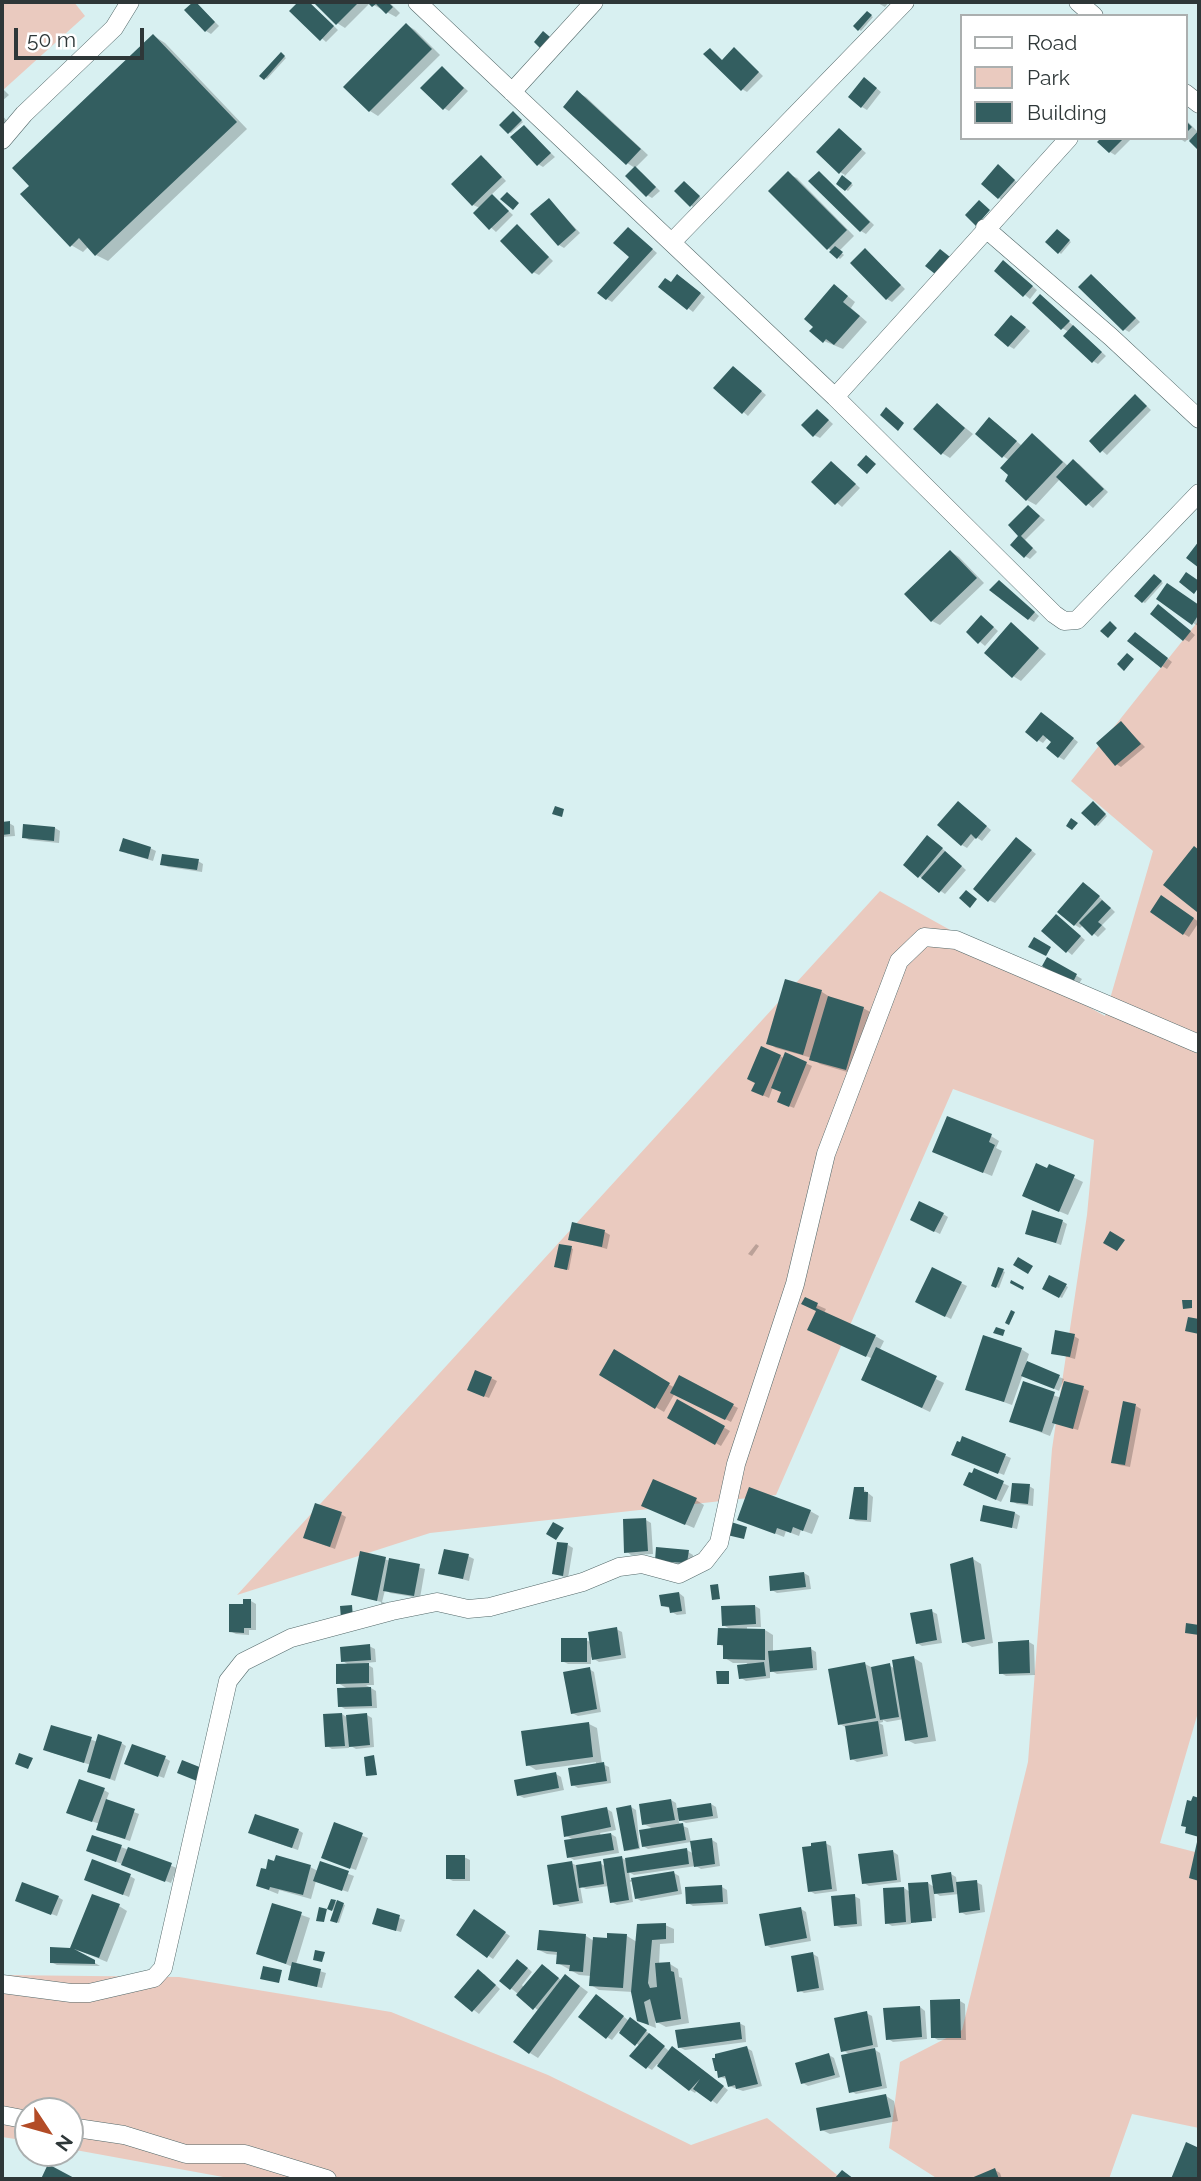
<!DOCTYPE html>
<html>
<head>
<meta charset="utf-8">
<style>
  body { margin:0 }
  #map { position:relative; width:1201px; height:2181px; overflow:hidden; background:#d8f0f1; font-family:Raleway,sans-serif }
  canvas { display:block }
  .frame { position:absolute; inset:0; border:4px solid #2e3738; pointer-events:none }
  .legend { position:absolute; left:960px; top:14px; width:228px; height:126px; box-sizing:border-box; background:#fff; border:2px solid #abafaf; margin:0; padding:9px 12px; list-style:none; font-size:21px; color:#2e3738 }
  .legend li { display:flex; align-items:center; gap:14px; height:35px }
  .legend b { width:35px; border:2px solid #abafaf }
  .north { position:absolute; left:14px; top:2097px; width:70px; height:70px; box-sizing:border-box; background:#fff; border:2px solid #abafaf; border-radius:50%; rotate:126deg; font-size:19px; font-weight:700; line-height:28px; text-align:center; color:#2e3738 }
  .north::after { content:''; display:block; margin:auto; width:24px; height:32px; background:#b34c27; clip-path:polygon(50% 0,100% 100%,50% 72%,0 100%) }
  .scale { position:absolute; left:14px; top:28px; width:130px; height:32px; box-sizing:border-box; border:4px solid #2e3738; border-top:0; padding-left:9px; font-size:21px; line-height:24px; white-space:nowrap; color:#2e3738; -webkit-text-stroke:5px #fff; paint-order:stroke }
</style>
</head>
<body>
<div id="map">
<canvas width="1201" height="2181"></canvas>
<div class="frame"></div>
<ul class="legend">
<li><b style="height:9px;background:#fff"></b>Road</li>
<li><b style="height:19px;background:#eacabf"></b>Park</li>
<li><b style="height:19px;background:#335e60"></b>Building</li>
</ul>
<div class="north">N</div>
<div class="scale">50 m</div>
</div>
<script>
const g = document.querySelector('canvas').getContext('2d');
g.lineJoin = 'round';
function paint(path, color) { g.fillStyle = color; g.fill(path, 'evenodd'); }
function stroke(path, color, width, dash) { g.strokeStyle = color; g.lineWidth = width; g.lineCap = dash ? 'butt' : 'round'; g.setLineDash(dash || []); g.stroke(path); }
const green = new Path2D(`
  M2 2H74L85 16 2 91Z
  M1199 620V1709L1160 1843 1199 1853V2128L1132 2114 1109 2179H938L889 2148 900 2062 962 2030 1028 1762 1052 1449 1087 1215 1094 1140 953 1089 776 1495 430 1533 237 1595 880 891 1105 1016 1153 851 1071 781Z
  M2 1975 179 1977 391 2012 548 2075 691 2145 767 2118 842 2179H234L70 2149V2111H28V2141L2 2137Z`);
const shadow = new Path2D(`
  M191 2H198L196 3 219 26 211 34 206 31Z
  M300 2H309L338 30 326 42 292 11Z
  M315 2H389L400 13 396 17 370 3 345 28 337 23Z
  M876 2H889L885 7Z
  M867 13 873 17 861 31 855 26Z
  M407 25 415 30 440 55 378 116 370 111Z
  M154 36 165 43 247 129 108 261 96 255 89 246 83 252 71 245 32 186Z
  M739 53 763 76 747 92 742 89 723 62Z
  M281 54 286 58 267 79 261 75Z
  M442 68 468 91 449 111 444 108Z
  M869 82 881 92 867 110 862 107Z
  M3 89 9 95 2 101V90Z
  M578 93 586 97 648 155 635 168 627 163Z
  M515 114 523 122 511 133 509 132Z
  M2 115 7 121 2 126Z
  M1185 119 1199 133V149L1188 139 1185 142 1179 138H1185Z
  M524 127 555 157 543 167 538 164Z
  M839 130 866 153 843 178 853 185 848 191 838 184 845 175 840 172Z
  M1103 138H1132L1115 155 1110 152Z
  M486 160 506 181 491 195 513 215 496 232 475 213 480 208 473 205Z
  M999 167 1019 184 1004 201 999 198Z
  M641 172 660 191 652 198 647 195Z
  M788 174 797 178 854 236 839 251 844 255 840 259 828 248Z
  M824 176 874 225 866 234 861 231Z
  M686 184 701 198 693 207 691 205Z
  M549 200 580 233 564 248 559 245Z
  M517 226 553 261 539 275 533 272Z
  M629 229 657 253 612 302 607 299 632 257Z
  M1059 232 1071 242 1061 254 1059 252Z
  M865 250 905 289 892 302 887 299Z
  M1008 265 1037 290 1030 299 996 271Z
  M683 279 705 297 693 312 660 286Z
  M1096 279 1140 322 1129 332 1124 329Z
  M835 286 855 302 851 308 867 322 843 349 824 341Z
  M1041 296 1106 356 1098 364 1093 361 1069 332 1062 328Z
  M1017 320 1030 331 1014 349 1009 346Z
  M738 371 766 395 748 416 716 388Z
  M1136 396 1151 410 1107 455 1091 441Z
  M937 405 973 434 950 458 942 453Z
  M822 414 833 424 820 438 814 435Z
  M995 422 1022 446 1032 435 1040 440 1068 466 1073 461 1079 464 1108 492 1093 508 1060 479 1036 505 1027 500 1007 481 1010 475 1009 460 1003 456Z
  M832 463 860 488 842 507 813 482Z
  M1029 507 1045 520 1025 540 1037 552 1030 559 1025 556 1021 536Z
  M951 552 959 557 984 583 940 625 932 621Z
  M1156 577 1163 583 1145 603 1143 602Z
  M1004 585 1039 616 1034 622 1029 619Z
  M1173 588 1199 607 1198 626 1193 623Z
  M1163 609 1195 635 1189 642 1184 639Z
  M987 621 998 631 985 646 968 632Z
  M1011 625 1046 654 1021 681 1013 676Z
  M1140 637 1172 662 1167 669 1162 666Z
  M1047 717 1078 742 1064 760 1059 757 1054 741 1048 737 1043 743 1038 740Z
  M1121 723 1145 747 1121 767 1116 764Z
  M1095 804 1107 816 1098 826 1096 825Z
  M963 806 991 830 982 841 976 837 967 848 962 845Z
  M2 823H9L14 826 15 836 2 837Z
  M25 826 55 828 60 831 59 843 29 840 24 837Z
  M933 840 966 870 945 894 919 876Z
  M1022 843 1036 854 995 903 989 900Z
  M150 848 156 851 153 861 126 853Z
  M198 861 203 864 202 872 168 867 162 864Z
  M1089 887 1115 912 1102 925 1106 929 1098 937 1083 925 1080 928 1075 925 1060 912Z
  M1167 900 1199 922 1189 937 1184 934Z
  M1061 919 1085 940 1072 955 1043 931Z
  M1048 959 1082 979 1078 985Z
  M786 981 822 992 830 997 829 999 863 1008 872 1013 854 1074 820 1064 812 1058 776 1048 768 1043Z
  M786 1055 812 1066 794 1108 784 1104 783 1092 773 1087 769 1098 758 1093 780 1056 785 1059Z
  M991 1136 999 1141 996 1148 1002 1151 992 1176 943 1156Z
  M1050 1166 1083 1182 1068 1215 1032 1200Z
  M943 1214 948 1217 940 1234 917 1223Z
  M1062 1221 1067 1224 1061 1245 1027 1233Z
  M605 1232 610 1235 607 1249 570 1239Z
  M756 1244 759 1246 752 1256 748 1254Z
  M571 1248 573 1249 569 1270 558 1268Z
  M999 1269 1005 1272 999 1288 993 1285Z
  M933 1270 967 1286 951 1319 923 1305Z
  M1050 1277 1068 1287 1062 1298 1044 1289Z
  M803 1304 817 1305 826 1309 824 1313 875 1336 884 1341 879 1351 944 1383 930 1412 871 1384 873 1359 818 1334V1311Z
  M1074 1336 1079 1339 1075 1359 1053 1353Z
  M1021 1349 1029 1354 1026 1363 1064 1379 1059 1391 1023 1374 1012 1405 967 1389Z
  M615 1352 675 1388 680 1378 738 1408 731 1422 675 1393 664 1412 601 1375Z
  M491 1378 497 1381 489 1398 474 1392Z
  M1024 1384 1061 1398 1083 1388 1089 1391 1078 1430 1055 1423 1050 1436 1011 1421Z
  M678 1401 730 1431 721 1446 669 1417Z
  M1136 1406 1141 1409 1130 1467 1119 1465 1113 1462Z
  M963 1438 1011 1458 1004 1475 959 1457Z
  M975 1470 1009 1486 1001 1502 970 1487Z
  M1029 1486 1034 1489 1033 1506 1017 1504 1012 1501Z
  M863 1489 873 1497 871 1522 856 1521 851 1518Z
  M696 1500 704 1505 694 1528 652 1510Z
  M810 1511 819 1516 812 1534 801 1530 799 1536 786 1531 784 1537 739 1519Z
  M1015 1513 1020 1516 1017 1529 982 1520Z
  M341 1514 346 1517 335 1549 310 1540Z
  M646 1520 651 1523 653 1554 631 1555 626 1551Z
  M568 1545 573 1548 568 1578 554 1574Z
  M688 1552 693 1555 692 1565 662 1563Z
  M362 1554 425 1569 420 1598 390 1593 385 1590 382 1602 391 1604 381 1610V1602L353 1594Z
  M468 1556 474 1559 469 1581 440 1573Z
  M973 1559 981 1564 993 1643 972 1647 964 1642Z
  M804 1573 809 1576 811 1589 777 1593 772 1590Z
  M679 1593 684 1597 686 1614 677 1615 672 1612 671 1609 662 1605Z
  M251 1601 256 1604V1630H249V1635L236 1634 230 1631 245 1606Z
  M755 1606 760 1609 761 1627H747V1630H765L773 1635V1652L811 1649 816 1652 817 1670 777 1674 770 1670V1678L746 1681 741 1678 747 1663H733L725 1658V1648L719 1644 732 1630 723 1625Z
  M931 1611 937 1614 942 1643 922 1646 917 1643Z
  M616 1629 622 1632 626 1658 599 1662 591 1657V1664H568L562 1661 586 1640 592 1643Z
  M1029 1642 1034 1645 1035 1675 1006 1676 1001 1673Z
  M369 1646 375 1649 376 1662 365 1663 373 1668 374 1685H366L376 1691 377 1708 345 1709 340 1706 348 1689 338 1683 350 1666 343 1661Z
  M914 1658 922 1663 936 1741 915 1744 907 1740 904 1719 887 1722 883 1720V1722L879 1723 883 1725 888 1756 857 1762 852 1759 847 1728 840 1724 865 1664 873 1668 889 1665 895 1669Z
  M589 1669 594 1672 601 1712 578 1716 572 1713Z
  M342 1714 348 1718 367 1715 372 1718 374 1747 356 1749 349 1745V1748L332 1749 327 1746Z
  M589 1724 597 1728 602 1764 609 1767 611 1783 578 1788 573 1785 596 1765V1762L536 1770 528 1765Z
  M52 1727 98 1742 121 1743 126 1746 115 1781 89 1771 91 1765 50 1752Z
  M165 1758 170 1761 164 1778 132 1766Z
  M556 1774 561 1777 564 1790 524 1798 518 1795Z
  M104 1790 109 1793 106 1801 139 1814 130 1841 103 1832 100 1824 73 1815Z
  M671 1800 676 1803 677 1810 711 1804 716 1807 718 1818 686 1823 678 1819 680 1825 688 1828 691 1842 648 1849 643 1846 653 1829 644 1824Z
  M631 1807 636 1810 640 1849 627 1851 625 1850Z
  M607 1809 612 1812 616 1830 600 1833 601 1836 611 1834 616 1837 619 1853 574 1860 569 1857 574 1840 566 1836Z
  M335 1825 368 1838 356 1870 328 1860Z
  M298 1830 303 1833 298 1850 256 1836Z
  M712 1840 717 1843 720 1866 701 1869 696 1866 634 1875 629 1872 630 1880 674 1873 679 1876 682 1894 641 1901 636 1898 633 1881 630 1882 633 1902 617 1905 612 1902 609 1886 586 1889 580 1886 583 1903 560 1907 555 1904 571 1863 578 1866 600 1863 606 1867 622 1858 627 1861 687 1850 694 1854Z
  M825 1843 831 1846 837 1891 815 1894 810 1891 813 1848Z
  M121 1847 177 1868 171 1883 91 1852Z
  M892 1851 898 1855 901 1882 869 1886 864 1883Z
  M464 1857 470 1860V1881H453L447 1878Z
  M321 1864 354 1876 348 1892 316 1881 311 1899 279 1890 278 1894 258 1886 310 1867 318 1871Z
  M951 1874 956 1877 957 1884 976 1882 982 1885 985 1912 966 1915 961 1912 959 1894 940 1896 934 1892 936 1918 916 1920V1923L911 1920V1924L892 1926 887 1923 904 1888 910 1892 928 1883 934 1887Z
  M130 1876 135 1879 129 1897 91 1882Z
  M722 1887 727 1890 728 1904 693 1906 688 1903Z
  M854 1896 860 1899 862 1926 841 1928 835 1925Z
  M58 1897 63 1900 57 1916 22 1903Z
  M332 1901 345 1905 339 1923 332 1920 335 1911 330 1908Z
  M273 1905 310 1918 296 1964 326 1973 322 1988 295 1982 290 1979 293 1967 258 1953Z
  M119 1906 127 1911 107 1962 78 1950Z
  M801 1909 806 1912 811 1941 771 1948 766 1945Z
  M378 1910 405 1920 401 1932 379 1926Z
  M479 1915 510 1936 493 1959 458 1935Z
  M665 1925 674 1929V1943L660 1944 659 1965 670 1964 678 1969 679 1977 682 1978 689 2023 666 2027 655 2021 656 2028 648 2025 639 2020 633 1992 599 1990 591 1985V1976L579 1975 558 1963 559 1955 547 1954 539 1950 541 1932 586 1936 594 1941 627 1936 637 1942Z
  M52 1949 78 1950 77 1952 100 1966 57 1965 51 1962Z
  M813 1954 818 1957 824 1990 804 1993 799 1990Z
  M523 1964 532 1972 522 1985 524 1988 548 1969 562 1981H573L588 1992 538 2058 530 2053 539 2011 502 1981Z
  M484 1974 500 1989 479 2014 456 1996Z
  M602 1999 629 2021 636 2022 670 2052 678 2051 728 2090 717 2104 697 2090 695 2093 690 2090 657 2064 652 2070 647 2067 640 2046 619 2031 612 2040 607 2037Z
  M960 2001 965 2004 966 2040H938L933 2037Z
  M920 2007 925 2011 927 2039 893 2042 887 2038Z
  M866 2013 872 2016 878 2047 872 2048 880 2053 887 2088 856 2094 851 2091 850 2055 843 2050Z
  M739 2023 745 2026 746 2042 685 2050 679 2047Z
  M747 2048 752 2051 762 2086 743 2091 729 2086 727 2079 720 2077Z
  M829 2055 834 2058 840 2077 808 2086 803 2083Z
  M886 2096 894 2101 898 2121 830 2134 822 2130Z
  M995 2170 1000 2173 1002 2179H973Z`);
const building = new Path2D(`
  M193 2H196L215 22 205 32 184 10Z
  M298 2H309L334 26 320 41 289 11Z
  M313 2H359L336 25Z
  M367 2H388L393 7 386 14 376 4 372 7Z
  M867 11 872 15 858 31 853 26Z
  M406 23 432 49 369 112 343 87Z
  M543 31 550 37 540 48 534 42Z
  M153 34 237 122 95 256 79 238 70 247 20 194 29 186 12 168Z
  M734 47 759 72 741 91 703 54 710 48 722 60Z
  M281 52 285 56 264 80 259 76Z
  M442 66 464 88 443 110 420 88Z
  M864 77 877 88 861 108 848 97Z
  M577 90 641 149 626 165 563 107Z
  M513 111 522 120 508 134 499 125Z
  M1185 120 1192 127 1185 134Z
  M524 125 551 153 537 166 510 137Z
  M839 128 862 149 839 174 816 152Z
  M1199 130V151L1189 141Z
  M1101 138H1124L1109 153 1097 142Z
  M481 155 502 177 472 206 451 184Z
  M998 164 1015 180 998 199 981 184Z
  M635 166 656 187 646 197 625 176Z
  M788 171 847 230 827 250 768 191Z
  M819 171 870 222 860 232 808 181Z
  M842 175 852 183 845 191 836 184Z
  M684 181 700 196 690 207 674 191Z
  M507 192 519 203 513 210 500 199Z
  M492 194 509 211 489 230 473 213Z
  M549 198 576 230 558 246 530 214Z
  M979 200 990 210 976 226 965 215Z
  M517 224 549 257 532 274 500 241Z
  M628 227 653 249 606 300 597 293 629 257 613 243Z
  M1057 229 1070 240 1058 254 1045 242Z
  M835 246 843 252 837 259 829 252Z
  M865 248 901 285 886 300 850 263Z
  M940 249 950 257 935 274 925 266Z
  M1003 260 1033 286 1023 297 994 271Z
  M677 274 701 293 687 310 658 287 665 278 671 282Z
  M1091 274 1136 318 1123 331 1078 287Z
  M834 284 848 296 843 302 860 316 834 345 826 339 823 343 809 331 813 327 804 319Z
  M1040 294 1070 321 1061 330 1032 303Z
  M1011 315 1026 327 1008 347 994 335Z
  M1073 325 1102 352 1092 363 1063 336Z
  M733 366 762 391 742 414 713 388Z
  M1135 394 1147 406 1100 453 1089 441Z
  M937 403 965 428 941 455 913 429Z
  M886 407 904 423 898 431 880 415Z
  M817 409 829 420 813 437 801 425Z
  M989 417 1017 441 1002 458 975 434Z
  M1032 433 1063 462 1026 501 1005 481 1008 475 1000 468Z
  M866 455 876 464 867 474 857 465Z
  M1073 459 1104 489 1086 506 1056 477Z
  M831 461 856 484 835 505 811 482Z
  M1028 505 1040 516 1021 536 1033 548 1024 558 1010 545 1018 536 1008 525Z
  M1199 541V568L1186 558Z
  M950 550 977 578 931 622 904 594Z
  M1186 572 1199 581V587L1194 594 1179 582Z
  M1154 574 1162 581 1142 603 1134 596Z
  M999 580 1035 612 1028 620 989 590Z
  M1167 583 1199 605V614L1192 625 1156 599Z
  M1158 604 1191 631 1183 641 1150 614Z
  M981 615 994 627 978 644 966 632Z
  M1110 621 1117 628 1108 638 1100 631Z
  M1011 622 1039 648 1012 678 984 653Z
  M1135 632 1168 658 1161 668 1127 641Z
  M1127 653 1134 659 1124 671 1117 664Z
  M1041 712 1074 738 1058 758 1046 748 1051 742 1043 735 1037 742 1025 732Z
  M1121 721 1141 744 1115 766 1096 743Z
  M958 801 987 826 976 839 971 834 961 846 937 825Z
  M1093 801 1106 814 1095 826 1081 813Z
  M555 806 564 809 562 817 552 814Z
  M1071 818 1078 823 1072 830 1066 826Z
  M10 821V834L2 835V822Z
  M23 824 55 827 54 841 22 838Z
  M927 835 943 848 918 878 903 865Z
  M1016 837 1032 850 988 902 973 889Z
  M123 838 151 847 148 859 119 851Z
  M1194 846 1199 850V909L1197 912 1163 885Z
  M945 851 962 866 939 893 921 878Z
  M162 854 199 859 197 870 160 865Z
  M1083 882 1100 896 1074 926 1057 912Z
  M966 890 977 899 970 908 959 898Z
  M1161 895 1194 918 1183 935 1150 912Z
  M1102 900 1111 908 1098 922 1102 925 1092 936 1079 923Z
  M1056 914 1081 936 1066 953 1041 931Z
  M1034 937 1051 947 1046 956 1028 947Z
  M1047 957 1077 974 1072 984 1042 966Z
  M785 979 822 990 803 1055 766 1044Z
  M828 996 864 1007 846 1070 809 1060Z
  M761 1046 781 1055 763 1096 751 1091 755 1083 747 1079Z
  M785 1052 807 1062 789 1107 777 1102 781 1092 771 1088Z
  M947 1116 992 1134 989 1142 995 1145 983 1173 932 1152Z
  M1036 1163 1047 1168 1049 1164 1075 1175 1059 1212 1022 1196Z
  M919 1201 944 1213 934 1232 910 1220Z
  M1032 1210 1063 1220 1056 1243 1025 1234Z
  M572 1222 605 1230 602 1247 568 1240Z
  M1110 1231 1125 1240 1117 1251 1103 1243Z
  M559 1244 572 1246 567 1270 554 1267Z
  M1018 1257 1033 1266 1028 1274 1013 1265Z
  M932 1267 962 1282 945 1317 915 1302Z
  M998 1267 1004 1269 996 1288 991 1286Z
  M1049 1275 1067 1284 1059 1298 1042 1289Z
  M1011 1280 1024 1287 1023 1290 1010 1283Z
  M805 1297 818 1303 816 1308 876 1335 866 1357 807 1330 816 1311 801 1304Z
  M1182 1300H1192V1308L1183 1309Z
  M1011 1310 1015 1312 1009 1325 1005 1323Z
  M1188 1317 1199 1319V1334L1185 1331Z
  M996 1327 1005 1330 1003 1336 993 1333Z
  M1055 1330 1075 1334 1070 1357 1051 1354Z
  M983 1335 1022 1348 1004 1402 965 1390Z
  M876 1347 937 1376 922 1408 861 1380Z
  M614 1349 670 1383 655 1409 599 1375Z
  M1027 1361 1060 1375 1054 1389 1021 1376Z
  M475 1370 492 1377 484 1397 467 1390Z
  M679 1375 734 1404 725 1420 670 1393Z
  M1023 1381 1055 1392 1042 1432 1009 1422Z
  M1064 1381 1084 1386 1073 1429 1052 1423Z
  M677 1399 725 1426 715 1445 667 1418Z
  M1123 1401 1136 1404 1125 1465 1111 1463Z
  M962 1436 1006 1454 998 1474 951 1455 957 1441 960 1442Z
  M974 1468 1004 1481 996 1500 963 1485 969 1472 972 1473Z
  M653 1479 697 1498 685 1525 641 1506Z
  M1012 1483 1030 1484 1028 1504 1010 1502Z
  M749 1487 811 1510 803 1531 793 1527 791 1533 777 1528 775 1534 737 1520Z
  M854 1487H864V1492H868L867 1520 849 1519Z
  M315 1503 342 1512 330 1547 303 1538Z
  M983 1505 1015 1512 1012 1528 980 1521Z
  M646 1518 648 1551 624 1553 623 1519Z
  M553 1522 564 1528 556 1540 546 1534Z
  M731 1522 747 1527 744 1539 727 1535Z
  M557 1542 568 1543 563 1576 552 1574Z
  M656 1547 689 1550 687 1563 655 1561Z
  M444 1549 469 1554 463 1579 438 1574Z
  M360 1551 386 1557 377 1601 351 1595Z
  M973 1557 985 1639 962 1643 950 1564Z
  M389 1558 420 1564 414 1596 383 1591Z
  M804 1572 806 1587 770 1591 769 1576Z
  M718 1584 720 1599 712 1600 710 1585Z
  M679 1592 682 1611 670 1613 669 1607 661 1606 659 1595Z
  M243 1599H251V1628H244V1633L229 1632V1604H243Z
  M352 1605 353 1618 341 1619 340 1606Z
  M755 1605 756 1624 722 1626 721 1606Z
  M932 1609 937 1640 916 1644 910 1613Z
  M1186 1623 1199 1625V1635L1185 1633Z
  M617 1627 621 1655 592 1660 588 1632Z
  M718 1628 765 1629V1660L723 1659V1645H717Z
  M561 1638H587V1662H561Z
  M1029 1640 1030 1673 999 1674 998 1642Z
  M370 1644 371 1660 341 1662 340 1647Z
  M811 1647 813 1668 770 1672 768 1651Z
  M914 1656 928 1737 905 1741 892 1660Z
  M764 1662 766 1676 739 1679 737 1665Z
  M865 1662 876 1718 838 1725 828 1669Z
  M369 1663V1683L336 1684V1664Z
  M890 1663 899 1717 880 1720 871 1667Z
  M590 1667 597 1709 571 1714 563 1672Z
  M716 1671H729V1684H717Z
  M371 1687 372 1706 338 1707 337 1688Z
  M342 1713 345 1746 325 1747 323 1714Z
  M367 1713 370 1745 349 1747 346 1715Z
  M878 1721 883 1754 850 1760 845 1726Z
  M589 1722 593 1757 526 1766 521 1731Z
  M51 1725 92 1737 84 1763 43 1750Z
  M98 1734 122 1742 110 1779 87 1772Z
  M132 1744 166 1756 158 1777 124 1764Z
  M19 1753 33 1758 28 1769 15 1764Z
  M374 1755 377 1775 366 1776 364 1757Z
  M182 1760 207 1770 202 1783 177 1773Z
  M604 1762 607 1781 571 1786 568 1768Z
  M556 1772 559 1788 517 1796 514 1780Z
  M79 1779 105 1788 92 1822 66 1813Z
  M1193 1796 1199 1798V1837L1185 1833 1186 1827 1181 1826 1187 1800 1191 1801Z
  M106 1799 135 1809 125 1839 96 1830Z
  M671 1799 675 1820 642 1825 639 1804Z
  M711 1803 713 1816 679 1821 677 1808Z
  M631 1805 639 1848 624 1851 616 1808Z
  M607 1807 611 1827 564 1837 561 1816Z
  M255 1814 299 1829 292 1848 248 1833Z
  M334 1822 363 1833 350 1869 321 1858Z
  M683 1823 686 1840 642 1847 639 1830Z
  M611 1833 614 1850 567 1858 564 1840Z
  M92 1835 122 1845 116 1862 86 1851Z
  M712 1838 715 1864 694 1867 690 1841Z
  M826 1841 832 1889 808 1892 802 1847 811 1846V1843Z
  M1197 1842 1199 1843V1881L1189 1878Z
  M128 1847 172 1863 165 1882 121 1865Z
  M687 1848 689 1864 627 1873 625 1858Z
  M893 1850 897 1880 862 1884 858 1854Z
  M276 1855 311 1865 303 1895 270 1887 269 1890 256 1886 261 1868 266 1869 268 1859 274 1861Z
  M446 1855H465V1879H446Z
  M622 1856 629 1900 610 1903 603 1859Z
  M92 1859 131 1874 123 1895 84 1880Z
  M320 1861 349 1871 342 1891 313 1881Z
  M572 1861 579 1901 553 1905 547 1865Z
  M601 1861 604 1884 579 1888 576 1865Z
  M674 1871 678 1891 635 1899 631 1878Z
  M951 1872 954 1892 934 1894 931 1875Z
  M977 1880 980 1910 959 1913 956 1882Z
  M22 1882 59 1896 51 1915 15 1901Z
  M928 1882 932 1921 911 1923 908 1883Z
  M722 1885 723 1902 686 1904 685 1887Z
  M904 1887 906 1922 885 1924 883 1888Z
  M92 1894 120 1904 99 1958 74 1949 95 1960V1964L50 1963V1947L70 1948Z
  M855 1894 857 1924 834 1926 831 1896Z
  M331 1899 336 1900 332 1911 327 1909Z
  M337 1900 344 1903 337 1923 330 1921Z
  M272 1903 302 1912 286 1964 256 1954Z
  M319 1907 327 1909 324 1922 316 1921Z
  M801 1907 807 1938 765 1946 759 1914Z
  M377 1908 400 1915 396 1931 372 1924Z
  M474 1909 506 1932 487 1958 456 1935Z
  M666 1923V1939L652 1940 648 1983 650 1988 657 1987 655 1963 670 1962 671 1971 674 1972 681 2019 656 2023 650 1999 644 2002 649 2025 637 2021 631 1992 637 1924Z
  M539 1930 586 1934 583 1972 569 1971 570 1965 556 1964 557 1952 537 1950Z
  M607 1933 627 1934 623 1988 589 1986 593 1937 607 1938Z
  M315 1950 325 1952 322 1962 313 1960Z
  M813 1952 819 1988 797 1992 791 1956Z
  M517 1959 528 1968 510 1990 499 1981Z
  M292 1962 321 1969 317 1987 288 1980Z
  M542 1964 559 1978 533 2010 516 1995Z
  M263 1966 282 1970 279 1983 260 1979Z
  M478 1969 496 1985 472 2012 454 1997Z
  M565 1974 580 1986 529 2054 513 2042Z
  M596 1994 624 2016 606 2039 578 2017Z
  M960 1999 961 2038H931L930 2000Z
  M920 2006 922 2037 886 2040 883 2008Z
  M867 2011 873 2045 841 2052 834 2018Z
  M630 2017 647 2030 635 2046 619 2033Z
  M740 2022 742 2039 678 2048 675 2030Z
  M649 2033 665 2046 646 2069 629 2056Z
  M672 2046 724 2086 711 2102 693 2089 700 2079 689 2091 657 2066Z
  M747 2046 758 2084 736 2089 735 2085 728 2087 725 2076 718 2078 717 2071H715L712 2058H715V2054Z
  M875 2048 882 2086 849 2093 841 2055Z
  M829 2053 835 2075 801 2084 795 2063Z
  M886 2094 891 2117 820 2131 816 2108Z
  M1186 2142 1199 2148V2179H1171Z
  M48 2164 76 2179H41Z
  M995 2168 999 2179H969Z
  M842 2170 854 2179H834Z`);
const minor = new Path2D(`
  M417 2 835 397 1054 614 1064 621 1077 620 1199 493
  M1078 2 1094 16
  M512 92 594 2
  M1185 93 1199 104
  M2 140 24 114 114 28 130 2
  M985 228 1111 337 1199 419
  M672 242 905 2
  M835 397 1069 138
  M2 1984 71 1993H89L154 1978 163 1968 228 1681 243 1662 291 1638 392 1611 437 1602 468 1609 490 1607 583 1582 619 1567 642 1564 679 1574 705 1561 719 1543 736 1464 795 1284 826 1154 899 961 924 937 956 940 1199 1044
  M2 2115 28 2120
  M70 2127 124 2135 186 2154H245L327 2179`);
paint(green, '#eacabf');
paint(shadow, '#0003');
paint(building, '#335e60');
stroke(minor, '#526768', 19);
stroke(minor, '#fff', 18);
</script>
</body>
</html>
